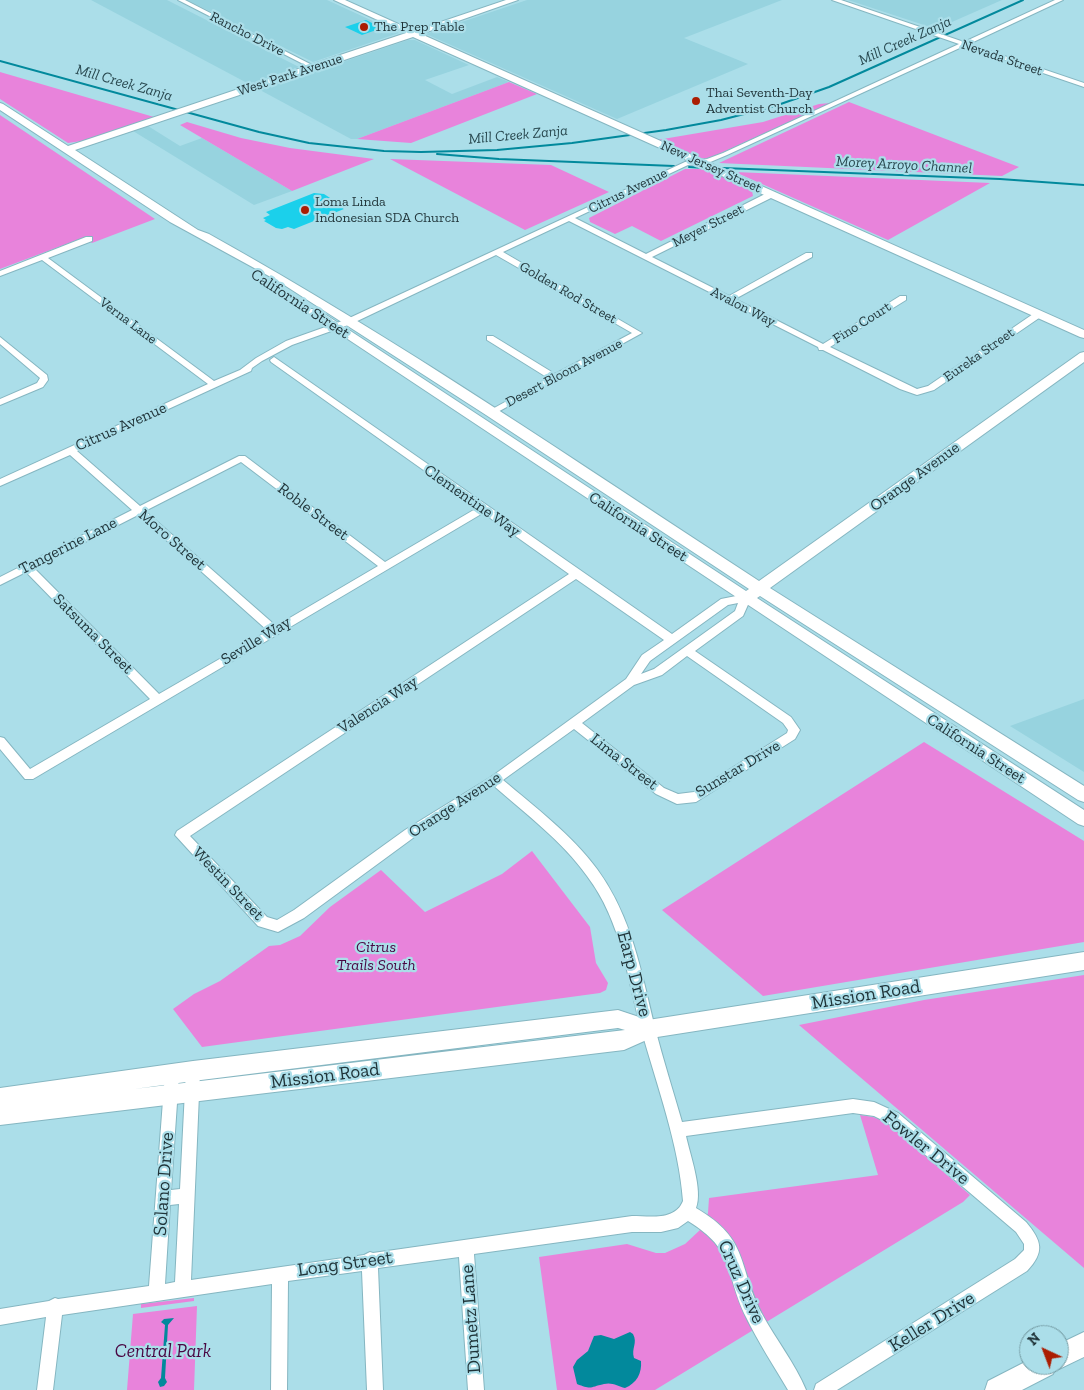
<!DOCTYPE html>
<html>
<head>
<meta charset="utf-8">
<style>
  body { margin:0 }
  #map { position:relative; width:1084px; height:1390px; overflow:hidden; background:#abdee9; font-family:"Zilla Slab",serif }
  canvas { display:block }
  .north { position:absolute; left:1019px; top:1325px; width:50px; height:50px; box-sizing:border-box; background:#abdee9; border:1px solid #739aa2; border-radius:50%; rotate:317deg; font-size:14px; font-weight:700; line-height:20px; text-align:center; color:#1f3338 }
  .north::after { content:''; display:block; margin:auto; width:18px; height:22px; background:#ab1d02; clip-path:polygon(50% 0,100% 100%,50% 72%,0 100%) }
</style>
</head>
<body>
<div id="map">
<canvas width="1084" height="1390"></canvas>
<div class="north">N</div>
</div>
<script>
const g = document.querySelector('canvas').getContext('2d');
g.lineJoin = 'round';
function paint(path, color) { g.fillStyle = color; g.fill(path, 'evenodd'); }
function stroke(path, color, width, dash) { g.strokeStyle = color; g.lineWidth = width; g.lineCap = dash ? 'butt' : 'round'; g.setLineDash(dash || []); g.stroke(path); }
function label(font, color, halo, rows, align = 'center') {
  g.font = font + ' "Zilla Slab",serif'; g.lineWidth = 4.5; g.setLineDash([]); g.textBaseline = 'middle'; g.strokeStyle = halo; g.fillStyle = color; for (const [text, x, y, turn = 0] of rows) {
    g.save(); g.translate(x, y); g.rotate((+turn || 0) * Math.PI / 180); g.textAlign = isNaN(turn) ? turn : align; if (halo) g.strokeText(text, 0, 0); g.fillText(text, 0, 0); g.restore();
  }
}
const built = new Path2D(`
  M91 0H167L299 67 249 84Z
  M187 0H327L399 33 313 62Z
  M527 0H782L684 38 748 64 617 119 426 34Z
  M848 0H1002L936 29Z
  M408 40H415L469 65 425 80 452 94 497 77 509 82 357 139H351L260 90Z
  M148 126 180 146 202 138 292 191 254 205 133 131Z
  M1084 699V772L1010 726Z`);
const green = new Path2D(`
  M0 72 154 117 82 141 68 143 0 99Z
  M509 82 537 94 411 143 357 139Z
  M849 102 1019 167 1002 176 719 163Z
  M831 103 710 158 700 159 657 140 763 122 819 104Z
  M0 115 155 219 92 243 85 237 0 269Z
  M187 122 241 138 290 148 374 159 292 191 180 125Z
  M390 159 551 165 609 192 525 230Z
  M685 169H706L752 191 753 196 661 241 632 226 615 234 590 222 589 218Z
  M735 172 990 183 888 240Z
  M924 742 1084 841V942L763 996 662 910Z
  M532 851 590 927 596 963 608 983 606 990 600 993 202 1047 173 1009 194 994 220 981 269 946 280 945 300 936 330 907 381 870 425 912 502 874Z
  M1084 975V1268L799 1025 924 1000Z
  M860 1115 873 1117 886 1122 970 1195 963 1202 655 1390H557L539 1257 627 1244 656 1253H665L685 1244 700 1230 708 1213 709 1198 878 1175Z
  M194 1298V1301L141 1308V1304Z
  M197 1306 194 1390H127L133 1314Z`);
const water = new Path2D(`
  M174 1318 168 1325 165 1378 167 1382 164 1386 160 1387 158 1382 161 1378 165 1325 161 1322 164 1319Z
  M630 1332 633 1334C638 1343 631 1348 634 1358L641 1361C642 1373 637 1383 625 1388 618 1386 612 1382 604 1384 590 1387 592 1390 577 1384L573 1367 577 1360 588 1351 594 1336 601 1335 614 1339Z`);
const stream = new Path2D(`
  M0 61 259 132 309 143 384 151 421 152 497 150 572 143 666 130 721 120 775 106 829 87 1023 0
  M437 154 499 159 674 166
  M689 167 706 168
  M723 168 1000 179 1084 185`);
const building = new Path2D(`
  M366 20 382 28 362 35 345 27Z
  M314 193 324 194 341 205 338 206 344 209 294 229 288 227 282 229 276 228 264 221 266 220 263 218 270 215 266 212Z`);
const street = new Path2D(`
  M178 0H185L316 67 311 68Z
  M832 0H841L964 42 1055 0H1063L969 44 1084 83V87L964 46 727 155 708 163 688 165 575 218 646 254 769 192H775V196L652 257 729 296 806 253H812V257L735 299 823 344 900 296H906V300L830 347 917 389 928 386 1036 312H1042V316L934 390 917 395 900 389 823 350H819L818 347 569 221 503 252 642 333 494 414H488L487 412 548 378 487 340V336H493L555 374 632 333 496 255 351 324 292 345 262 361 252 368 251 371 77 451 140 506 239 456H245L385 562 477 508 271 362 270 360 274 357 672 634 721 599 746 594 750 595 751 598 743 616 695 651 791 717 800 730 795 739 696 802 677 804 656 794 574 729 503 780C535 807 572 835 597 869 632 917 641 971 655 1028 663 1059 673 1091 682 1122L853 1099 874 1102 898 1113 1026 1222C1042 1241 1045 1252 1027 1271L837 1390H814L816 1384 1015 1259 1024 1250V1244L1016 1232 888 1123 874 1116 853 1113 686 1136C690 1155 703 1190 696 1208 751 1240 737 1267 762 1314 776 1340 795 1363 806 1390H788C774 1366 758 1342 746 1317 724 1272 737 1251 688 1221L678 1228 661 1232H632L474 1254 484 1390H468L459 1257 378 1268 383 1390H367L362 1271 288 1281 287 1390H271L272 1284 62 1315 53 1390H37L46 1317 0 1325V1309L49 1301 55 1298 58 1299 149 1286 165 1074 167 1069 172 1067 177 1069 179 1074 171 1190 180 1189 186 1071 188 1066 193 1064 198 1066 200 1071 191 1280 364 1255 370 1252 373 1253 632 1216C650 1216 675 1221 683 1201 679 1145 657 1086 642 1032 627 978 622 922 587 876 562 841 526 814 494 786L413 838 304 918 278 932 258 926 175 835 177 831 569 574 483 513 33 779H25L0 749V737L4 738 30 769 150 699 26 572 0 585V577L132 510 70 455 0 486V479L208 384 42 260 0 276V271L86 237H92V241L48 258 214 381 240 370 256 358 286 341 345 320 685 162 707 159 723 153 959 44ZM241 462 378 566 276 626 145 511ZM138 515 268 631 159 694 34 568ZM576 579 664 640 642 655 626 679 491 777 405 830 294 910 277 920 267 917 190 836ZM738 603 735 611 654 669 641 674 650 661 728 605ZM687 656 783 723 788 730 787 733 694 792 678 794 664 788 582 723 634 685 662 675ZM179 1204 175 1282 165 1284 170 1205Z
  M0 337 47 375 48 380 43 387 0 405V399L37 383 40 378 0 344Z`);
const secondary = new Path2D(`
  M334 0H345L414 31 506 0H518L421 34 1084 330V338L1080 337 413 37 75 150 198 230 209 234C398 339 578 463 759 581L1080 353 1084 352V362L770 588 1084 786V802L1078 800 760 596 757 598 1084 810V826L1078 824 307 312 309 309H317L746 591 749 589 486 415 278 281 170 222 0 110V103L3 104 68 146 406 33Z
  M1084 952V970L651 1038 624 1050 0 1125V1088L193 1061 618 1010 648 1020ZM618 1028 625 1030 134 1089 193 1081Z
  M1084 1332V1357L1059 1369 1055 1367 1053 1374 1022 1390H985L988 1381 1029 1360V1365H1059V1344Z`);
const markers = [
  [364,27,5,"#ab1d02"],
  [696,101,5,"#ab1d02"],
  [305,210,5,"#ab1d02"]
];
const farPoinames = [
  ["The Prep Table",374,27],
  ["Thai Seventh-Day",706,93],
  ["Adventist Church",706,109],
  ["Loma Linda",315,202],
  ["Indonesian SDA Church",315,218]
];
const farStreetnames = [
  ["Rancho Drive",247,34,27],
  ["Nevada Street",1002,58,19],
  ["West Park Avenue",290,75,-18],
  ["New Jersey Street",711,167,24],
  ["Citrus Avenue",628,191,-26],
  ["Meyer Street",708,226,-27],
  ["Golden Rod Street",568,293,30],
  ["Avalon Way",743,307,27],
  ["Verna Lane",128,321,37],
  ["Fino Court",862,323,-32],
  ["Eureka Street",979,355,-35],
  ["Desert Bloom Avenue",564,373,-28]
];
const farWaternames = [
  ["Mill Creek Zanja",905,41,-24],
  ["Mill Creek Zanja",124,83,16],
  ["Mill Creek Zanja",518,135,-5],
  ["Morey Arroyo Channel",904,165,3]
];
const streetNames = [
  ["California Street",300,304,33],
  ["Citrus Avenue",121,427,-24],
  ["Orange Avenue",915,477,-36],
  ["Clementine Way",472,501,35],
  ["Roble Street",313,512,37],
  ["California Street",638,527,33],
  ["Moro Street",172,540,41],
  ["Tangerine Lane",68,546,-27],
  ["Satsuma Street",93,634,45],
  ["Seville Way",256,641,-31],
  ["Valencia Way",378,705,-33],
  ["California Street",976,749,33],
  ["Lima Street",624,762,38],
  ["Sunstar Drive",738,769,-31],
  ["Orange Avenue",455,805,-33],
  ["Westin Street",228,884,46]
];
const parkNames = [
  ["Citrus",376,947],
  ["Trails South",376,965]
];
const nearStreetnames = [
  ["Earp Drive",634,974,75],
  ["Mission Road",866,995,-9],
  ["Mission Road",325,1076,-7],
  ["Fowler Drive",926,1148,39],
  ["Solano Drive",164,1184,-86],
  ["Long Street",345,1264,-8],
  ["Cruz Drive",741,1282,66],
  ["Dumetz Lane",471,1319,-94],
  ["Keller Drive",932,1322,-32]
];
const nearParknames = [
  ["Central Park",163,1352]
];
paint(built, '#97d3df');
paint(green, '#e883db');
paint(water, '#02899c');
stroke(stream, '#02899c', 2);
paint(building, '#1bd0eb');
stroke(street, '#85b6c1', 2);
stroke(secondary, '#85b6c1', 2);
paint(street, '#fff');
paint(secondary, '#fff');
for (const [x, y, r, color] of markers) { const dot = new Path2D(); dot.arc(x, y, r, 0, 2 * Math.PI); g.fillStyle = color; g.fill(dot); stroke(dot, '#abdee9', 2); }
label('14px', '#1f3338', '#abdee9', farPoinames, 'left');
label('14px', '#1f3338', '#abdee9', farStreetnames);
label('italic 15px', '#294950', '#abdee9', farWaternames);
label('16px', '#1f3338', '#abdee9', streetNames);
label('italic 16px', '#490743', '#abdee9', parkNames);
label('19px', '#1f3338', '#abdee9', nearStreetnames);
label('italic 19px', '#490743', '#abdee9', nearParknames);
</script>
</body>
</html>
